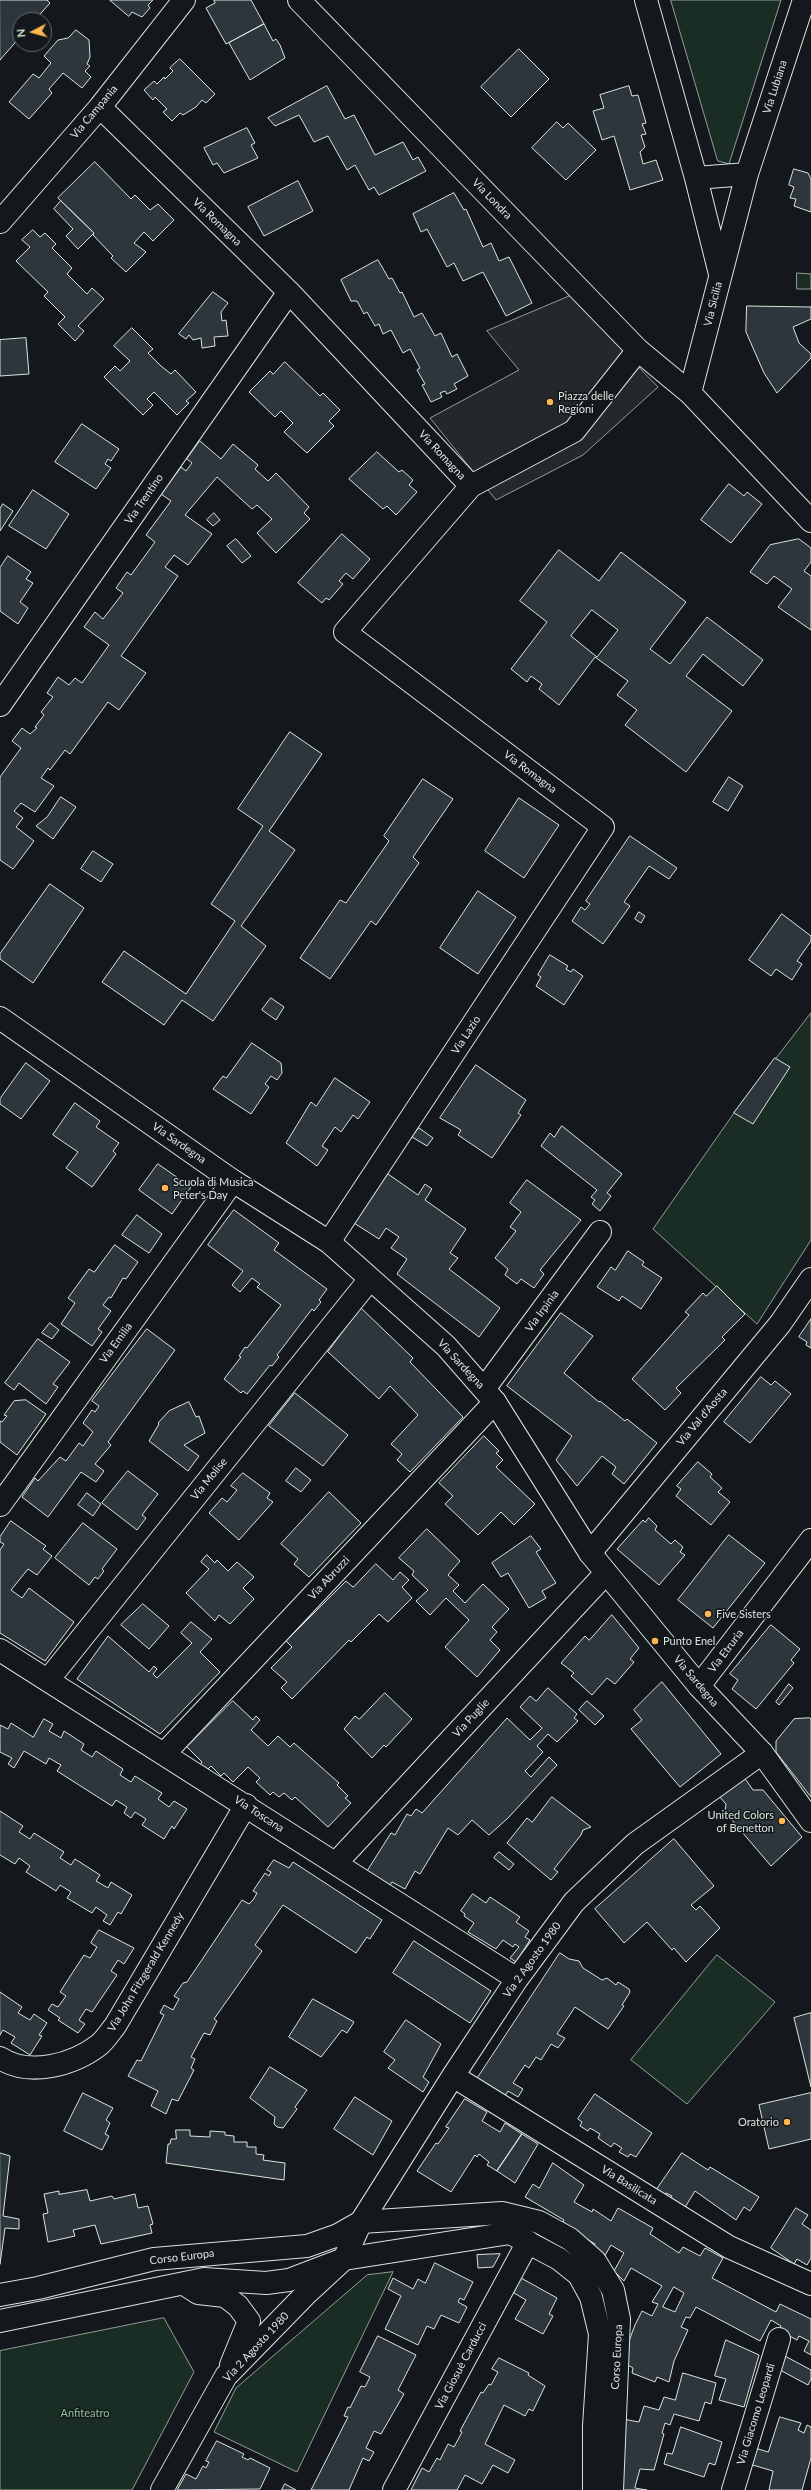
<!DOCTYPE html>
<html>
<head>
<meta charset="utf-8">
<style>
  body { margin:0 }
  #map { position:relative; width:811px; height:2490px; overflow:hidden; background:#14181c; font-family:Lato,sans-serif }
  canvas { display:block }
  .north { position:absolute; left:12px; top:12px; width:40px; height:40px; box-sizing:border-box; background:#14181c; border:1px solid #626a69; border-radius:50%; rotate:264deg; font-size:11px; font-weight:700; line-height:16px; text-align:center; color:#d8e6dc }
  .north::after { content:''; display:block; margin:auto; width:14px; height:18px; background:#ffb74d; clip-path:polygon(50% 0,100% 100%,50% 72%,0 100%) }
</style>
</head>
<body>
<div id="map">
<canvas width="811" height="2490"></canvas>
<div class="north">N</div>
</div>
<script>
const g = document.querySelector('canvas').getContext('2d');
g.lineJoin = 'round';
function paint(path, color) { g.fillStyle = color; g.fill(path, 'evenodd'); }
function stroke(path, color, width, dash) { g.strokeStyle = color; g.lineWidth = width; g.lineCap = dash ? 'butt' : 'round'; g.setLineDash(dash || []); g.stroke(path); }
function label(font, color, halo, rows, align = 'center') {
  g.font = font + ' Lato,sans-serif'; g.lineWidth = 3; g.setLineDash([]); g.textBaseline = 'middle'; g.strokeStyle = halo; g.fillStyle = color; for (const [text, x, y, turn = 0] of rows) {
    g.save(); g.translate(x, y); g.rotate((+turn || 0) * Math.PI / 180); g.textAlign = isNaN(turn) ? turn : align; if (halo) g.strokeText(text, 0, 0); g.fillText(text, 0, 0); g.restore();
  }
}
const green = new Path2D(`
  M671 0H781L729 164 718 161Z
  M797 273 811 274V289H797Z
  M811 1013V1240L757 1324 653 1229 734 1113Z
  M717 1955 775 2002 687 2104 631 2060Z
  M393 2272 297 2472 214 2432 236 2388 367 2275Z
  M164 2318 194 2372 132 2490H0V2351Z`);
const parking = new Path2D(`
  M570 296 658 387 583 455 496 500 430 418 519 370 487 331Z`);
const building = new Path2D(`
  M0 0H47L50 3 35 20H20V37L0 60Z
  M110 0H153L148 5 150 8 142 17 132 12 129 16Z
  M214 0H251L264 24 226 44 206 8 215 3Z
  M264 24 273 41 276 39 280 45 285 58 250 80 229 43Z
  M76 30 89 40 90 57 87 64 90 66 85 71 91 77 82 88 63 73 49 89 52 93 29 119 9 102 33 74 39 78 51 63 44 56 58 40 68 38Z
  M519 49 549 79 511 117 481 87Z
  M180 59 215 94 206 103 202 100 196 107 183 115 180 113 172 121 163 112 167 109 155 97 153 100 144 90 154 81 157 84 164 77 165 79 173 71 170 68Z
  M327 86 345 119 354 115 375 155 403 142 413 160 418 157 426 171 379 195 374 187 369 190 355 165 347 170 328 136 314 142 299 115 275 126 268 118Z
  M629 86 632 96 638 95 646 123 642 124 646 134 641 135 645 147 640 152 643 164 656 160 663 180 630 190 614 136 602 140 593 111 604 108 600 95Z
  M557 122 563 128 568 123 596 150 566 180 532 148Z
  M247 128 255 143 251 145 258 158 224 173 217 163 213 165 204 148Z
  M95 162 131 199 135 195 150 210 158 204 174 220 153 241 144 232 134 243 146 252 126 272 111 258 113 256 93 235 94 233 58 198Z
  M794 169 808 173 811 179V212L794 206 796 199 790 198 794 187 789 185Z
  M298 181 313 211 264 236 248 207Z
  M454 193 464 210 466 209 483 247 491 243 499 261 509 257 532 303 506 316 483 272 463 281 454 263 447 267 427 229 421 232 413 214Z
  M61 201 94 233 78 249 66 236 73 229 54 209Z
  M33 230 40 237 45 233 56 244 52 248 72 268 67 274 87 294 92 288 104 299 78 326 84 331 75 341 58 324 65 317 44 296 48 292 16 261 30 247 22 240Z
  M378 260 389 279 392 278 400 293 402 292 414 317 422 313 435 336 441 333 452 357 457 354 468 376 454 384 457 389 447 394 445 391 440 393 442 397 431 402 422 385 425 384 417 370 420 368 410 349 403 353 391 330 383 334 379 324 375 326 367 312 364 314 357 301H351L341 280Z
  M213 292 228 303 221 312 222 321 226 320 228 336 214 337 215 346 202 348 201 338 193 340 189 335 186 339 179 334Z
  M747 306 811 307V319L793 327 799 343 811 354V358L777 393 764 373 746 332Z
  M132 328 153 349 148 353 161 366 171 374 175 370 196 392 186 401 189 403 177 415 154 392 147 399 153 405 143 415 104 377 115 366 120 371 130 361 114 346Z
  M26 338 29 374 0 376V340Z
  M285 362 320 396 323 393 340 410 329 421 334 426 307 453 284 432 293 423 281 411 275 417 249 392 270 371 273 374Z
  M82 424 119 449 111 461 108 459 105 464 111 468 96 489 55 462Z
  M200 441 221 459 233 444 258 465 255 469 268 481 276 473 309 507 304 513 310 519 276 553 257 533 272 519 257 505 252 509 217 477 185 515 212 534 188 565 174 555 165 567 178 576 121 656 146 673 119 710 108 702 70 754 65 750 50 770 48 768 41 778 54 786 35 812 21 803 14 811 23 818 16 827 34 841 13 869 0 860V777L21 748 12 741 22 728 30 734 37 728 35 727 44 715 41 712 53 697 47 693 58 677 69 685 75 678 82 683 109 645 84 627 95 612 103 619 123 593 116 588 127 572 131 575 155 542 146 535 171 501 161 494 181 467 186 471 192 463 187 459Z
  M377 452 399 472 402 470 413 480 409 485 417 492 396 515 387 506 383 509 349 479Z
  M729 484 744 496 747 492 762 504 731 543 701 520Z
  M33 490 69 514 46 549 9 526Z
  M3 504 13 511 0 531V509Z
  M214 513 220 520 213 526 207 520Z
  M342 534 370 559 353 579 346 573 339 581 343 584 329 600 326 598 322 603 298 583Z
  M236 539 251 556 242 563 227 546Z
  M799 539 811 548V562L804 571 811 576V630L778 607 792 589 774 576 767 584 750 572 770 545Z
  M559 550 599 581 621 552 686 602 650 649 670 664 707 617 763 660 743 686 703 654 686 676 732 711 686 772 625 725 637 710 617 695 628 681 595 657 559 705 539 689 542 684 531 676 527 682 511 669 547 622 520 601ZM592 610 618 630 597 657 571 636Z
  M8 556 31 572 26 579 33 583 20 602 28 608 18 624 0 611V568Z
  M290 732 322 754 269 831 295 850 241 926 266 946 213 1021 182 1000 164 1025 102 982 124 951 186 994 235 921 211 904 263 826 238 809Z
  M729 777 743 786 728 811 713 802Z
  M423 779 453 799 413 857 419 863 376 925 371 921 330 979 300 958 340 900 346 903 389 841 384 836Z
  M61 797 76 807 53 839 36 826 47 817Z
  M519 798 559 825 524 878 485 851Z
  M630 836 677 868 669 879 649 866 624 902 630 906 603 944 572 921 581 907 585 910 590 904 586 901Z
  M93 851 113 864 101 882 81 869Z
  M50 884 84 908 33 983 0 959V954Z
  M478 891 516 917 478 974 440 948Z
  M639 912 645 916 641 923 635 919Z
  M782 914 811 936V941L797 961 802 964 792 980 776 969 771 976 749 960Z
  M550 955 568 966 566 969 571 972 573 969 583 976 564 1005 536 986 541 977 538 975Z
  M271 998 284 1007 276 1020 262 1010Z
  M252 1043 281 1063 282 1073 277 1080 271 1076 265 1084 269 1087 251 1114 213 1089 223 1076 226 1078Z
  M775 1058 790 1067 753 1124 734 1113Z
  M26 1063 50 1081 21 1119 0 1104V1099Z
  M476 1065 526 1100 518 1113 521 1115 492 1158 458 1135 461 1130 440 1118Z
  M335 1078 370 1102 358 1119 353 1115 341 1132 335 1127 322 1146 328 1150 317 1166 286 1143 311 1102 316 1106Z
  M75 1103 100 1121 96 1127 119 1143 113 1151 116 1154 92 1187 66 1168 78 1152 53 1135Z
  M562 1126 622 1174 607 1193 611 1196 600 1211 592 1204 595 1200 591 1197 597 1190 541 1146 550 1133 554 1137Z
  M419 1128 433 1138 427 1146 412 1137Z
  M158 1164 191 1187 172 1214 139 1190Z
  M388 1174 418 1195 425 1184 432 1189 425 1200 466 1229 450 1253 458 1258 449 1269 500 1308 479 1337 397 1274 407 1259 391 1248 399 1237 386 1228 379 1239 354 1223Z
  M527 1180 581 1220 540 1270 544 1274 534 1288 521 1279 517 1284 505 1275 508 1269 495 1258 516 1231 510 1227 521 1212 510 1203Z
  M234 1210 279 1243 274 1250 327 1289 319 1300 321 1302 314 1311 312 1309 277 1355 279 1357 272 1366 270 1365 247 1394 243 1391 241 1393 224 1379 241 1357 239 1356 245 1347 247 1348 281 1305 257 1287 260 1284 252 1278 240 1292 232 1285 243 1271 208 1245Z
  M137 1215 162 1234 149 1253 122 1235Z
  M115 1245 138 1262 126 1279 123 1278 111 1298 109 1297 103 1305 111 1311 98 1329 102 1332 92 1346 61 1324 75 1303 68 1298 89 1269 94 1272Z
  M628 1251 644 1262 642 1265 662 1278 641 1309 622 1296 619 1301 597 1287 611 1267 615 1270Z
  M717 1286 745 1314 722 1337 725 1340 676 1388 681 1393 665 1410 632 1379 689 1315 685 1312 703 1293 706 1296Z
  M361 1308 413 1358 410 1362 463 1417 410 1472 397 1460 402 1454 391 1444 418 1415 390 1386 379 1399 328 1352Z
  M561 1313 593 1336 564 1373 599 1402 600 1401 625 1421 627 1419 657 1443 624 1484 612 1474 616 1467 602 1456 577 1486 556 1460 572 1436 507 1386Z
  M811 1319V1348L806 1345 807 1342 799 1337Z
  M50 1323 59 1330 52 1339 42 1333Z
  M147 1329 175 1350 108 1442 111 1445 95 1464 104 1471 96 1482 81 1472 48 1517 22 1497 35 1478 38 1481 60 1457 66 1461 79 1443 83 1446 93 1432 83 1423 92 1410 95 1412 99 1406 92 1401Z
  M38 1339 70 1362 53 1384 58 1387 46 1404 19 1383 14 1390 5 1383Z
  M761 1377 771 1385 775 1381 791 1394 750 1443 724 1422Z
  M295 1393 348 1435 323 1466 269 1426Z
  M26 1400 46 1414 17 1455 0 1442V1421L2 1422 7 1416 4 1415 14 1401Z
  M189 1402 196 1417 199 1416 205 1433 184 1445 199 1456 188 1471 149 1441 159 1424 158 1423 169 1411Z
  M484 1436 499 1451 496 1453 503 1460 496 1467 535 1504 514 1525 501 1512 478 1535 445 1504 453 1496 439 1483Z
  M698 1462 712 1474 710 1477 722 1488 718 1492 730 1502 711 1525 676 1496 681 1489 677 1486Z
  M296 1468 311 1480 301 1492 286 1481Z
  M128 1471 158 1494 142 1515 146 1518 137 1530 102 1503Z
  M243 1473 270 1493 267 1498 273 1502 239 1540 209 1513 222 1498 227 1502 237 1490 231 1486Z
  M329 1492 361 1523 309 1577 294 1564 298 1559 281 1544Z
  M87 1493 101 1504 93 1516 78 1505Z
  M649 1518 657 1526 655 1530 671 1544 675 1540 683 1547 680 1552 685 1555 659 1585 617 1549 643 1520 645 1522Z
  M11 1521 46 1546 43 1549 52 1556 37 1575 28 1569 11 1590 22 1598 29 1588 74 1622 45 1661 0 1633V1550L4 1544 0 1542V1537Z
  M83 1523 117 1549 102 1569 104 1571 98 1579 95 1577 89 1585 55 1558Z
  M427 1529 460 1561 448 1575 459 1585 453 1591 465 1603 483 1584 509 1609 492 1627 497 1632 490 1640 500 1650 477 1677 445 1647 469 1620 446 1598 430 1615 416 1601 428 1590 412 1575 414 1571 399 1558Z
  M729 1535 765 1563 713 1628 678 1600Z
  M531 1536 541 1549 536 1552 556 1583 542 1591 546 1598 529 1608 508 1573 501 1577 492 1563Z
  M207 1555 215 1563 217 1560 228 1571 237 1562 254 1577 243 1588 254 1599 230 1624 219 1615 215 1621 186 1593 209 1569 201 1562Z
  M376 1564 393 1580 400 1572 409 1580 402 1587 412 1598 388 1622 379 1614 351 1642 349 1640 292 1699 281 1688 287 1682 271 1668 292 1647 286 1641 346 1581 353 1587Z
  M143 1604 169 1626 149 1649 121 1625Z
  M612 1615 639 1648 630 1659 634 1662 615 1684 607 1678 592 1695 571 1676 574 1673 561 1663 585 1636 589 1640Z
  M191 1622 212 1639 200 1652 220 1672 160 1734 77 1679 108 1636 149 1672 154 1666 157 1669 153 1674 157 1678 192 1643 181 1633Z
  M771 1625 800 1649 791 1660 794 1663 756 1709 732 1689 738 1680 730 1674Z
  M662 1682 721 1754 680 1787 631 1729 642 1720 634 1710Z
  M789 1684 793 1688 779 1705 776 1702Z
  M548 1688 577 1714 574 1718 578 1721 557 1742 548 1734 537 1746 543 1752 525 1771 531 1777 549 1757 557 1765 508 1818 489 1835 472 1820 458 1835 448 1828 420 1874 415 1871 405 1889 392 1882 390 1885 367 1871 391 1833 395 1835 407 1814 411 1816 416 1809 422 1813 507 1718 530 1740 542 1728 520 1707 530 1696 536 1701Z
  M385 1693 412 1719 386 1747 384 1745 372 1758 344 1729 355 1716 359 1719Z
  M233 1701 253 1720 256 1716 260 1720 251 1730 268 1746 278 1736 290 1747 294 1743 339 1783 337 1785 348 1796 345 1798 351 1803 328 1827 295 1797 292 1800 284 1793 279 1797 273 1792 270 1795 256 1782 260 1778 248 1767 233 1782 224 1773 221 1776 211 1766 205 1772 199 1766 202 1762 187 1747Z
  M587 1701 604 1716 595 1725 579 1710Z
  M810 1718 811 1719V1797L776 1752V1741L794 1719Z
  M44 1719 53 1724 49 1731 61 1738 64 1731 84 1744 81 1750 92 1757 96 1751 123 1769 120 1775 131 1782 135 1776 162 1793 158 1799 169 1807 174 1801 187 1809 174 1829 172 1826 164 1839 142 1825 146 1819 135 1812 131 1818 124 1813 127 1807 116 1800 112 1806 57 1771 61 1765 49 1758 46 1764 24 1751 14 1768 8 1764 12 1758 0 1752V1725L8 1729 11 1723 33 1737Z
  M741 1773 753 1790H763L802 1837 771 1866 725 1812 726 1804 718 1795Z
  M552 1797 591 1827 583 1830 581 1835 554 1869 558 1872 551 1880 507 1843 527 1818 532 1822Z
  M0 1811 23 1826 19 1832 30 1839 34 1833 64 1852 60 1858 71 1865 75 1859 100 1875 96 1881 108 1888 111 1882 132 1895 121 1914 118 1912 110 1925 103 1921 107 1915 96 1907 92 1913 67 1898 71 1892 60 1885 56 1891 26 1872 30 1866 19 1858 15 1864 0 1855Z
  M674 1839 714 1886 691 1905 696 1910 700 1906 720 1928 686 1962 674 1948 672 1950 647 1922 624 1943 595 1909Z
  M499 1852 514 1864 509 1870 494 1858Z
  M274 1860 289 1868 293 1862 382 1920 370 1939 367 1937 356 1953 283 1905 255 1945 262 1951 214 2019 217 2021 210 2035 204 2033 191 2057 195 2059 191 2068 194 2070 178 2101 172 2099 166 2114 151 2106 158 2091 128 2076 137 2060 141 2061 164 2015 160 2013 164 2005 173 2010 179 1999 174 1996 183 1983 187 1982 242 1900 249 1904 253 1900 257 1893 253 1891 265 1873 269 1876 271 1872 267 1870Z
  M473 1894 486 1903 490 1897 520 1917 516 1922 529 1931 525 1937 530 1940 516 1962 510 1958 519 1947 515 1944 513 1947 503 1940 496 1949 468 1932 474 1923 464 1916 465 1914 461 1911Z
  M99 1930 134 1948 124 1964 118 1960 111 1971 117 1975 92 2012 86 2009 79 2020 85 2024 78 2033 58 2020 60 2018 48 2010 52 2004 58 2007 66 1996 60 1992 84 1955 90 1958 97 1947 91 1943Z
  M414 1941 491 1991 470 2023 393 1973Z
  M560 1953 569 1959 579 1961 583 1968 602 1980 607 1978 616 1985 618 1982 629 1989 630 1992 622 2005 624 2006 608 2029 575 2007 557 2034 565 2038 558 2048 551 2044 541 2060 536 2057 529 2068 525 2065 513 2083 523 2089 518 2097 508 2091 503 2099 475 2082Z
  M0 1992 22 2007 18 2013 30 2020 34 2014 47 2023 39 2035 42 2036 30 2055 11 2043 15 2037 3 2030 0 2035Z
  M313 1999 354 2022 347 2033 342 2030 321 2057 289 2037Z
  M811 2013V2087L794 2018Z
  M406 2020 441 2044 423 2077 429 2082 423 2092 388 2068 395 2060 384 2052Z
  M270 2067 307 2090 295 2107 297 2109 283 2128 277 2127 274 2124 275 2117 250 2098Z
  M83 2093 113 2108 106 2120 110 2123 105 2134 109 2136 102 2150 64 2131Z
  M811 2093V2139L769 2149 759 2105Z
  M595 2094 652 2133 636 2157 630 2154 628 2157 619 2152 622 2148 614 2143 611 2147 598 2138 600 2134 590 2128 588 2131 580 2126 582 2122 578 2119Z
  M355 2097 392 2121 373 2155 334 2129Z
  M465 2099 487 2112 482 2121 500 2132 505 2123 522 2134 497 2171 487 2165 489 2162 479 2154 477 2157 475 2155 451 2192 417 2171 436 2143 438 2144 449 2128 446 2127Z
  M176 2130H190V2136L210 2137V2131L225 2132V2135L234 2136V2142H247V2147H256V2154L264 2155 263 2160 285 2163 284 2180 166 2163 168 2144H170L171 2139H176Z
  M522 2134 538 2144 515 2183 497 2171Z
  M0 2153 10 2156 3 2216 19 2219V2229L5 2228 0 2264Z
  M682 2153 708 2170 710 2167 759 2197 750 2211 744 2207 736 2220 695 2191 684 2209 669 2201 672 2196 666 2193 664 2197 655 2192Z
  M553 2163 584 2185 574 2202 592 2212 593 2209 611 2221 618 2208 653 2228 650 2234 679 2253 683 2247 700 2256 705 2248 723 2258 712 2278 776 2312 780 2304 811 2319V2355L804 2351 809 2341 799 2336 797 2340 778 2330 781 2326 771 2320 760 2341 696 2307 690 2318 686 2317 681 2327 688 2330 674 2361 669 2382 657 2377 655 2382 632 2373 633 2368 628 2365 629 2341 635 2325 642 2311 652 2316 658 2304 652 2302 662 2286 631 2268 624 2281 614 2271 624 2253 611 2245 603 2259 593 2249 595 2244 562 2224 564 2220 525 2197 533 2184 539 2188ZM674 2287 684 2293 675 2312 663 2307Z
  M87 2190 90 2201 112 2196 114 2199 135 2194 138 2208 148 2206 153 2224 150 2225 152 2233 101 2244 95 2225 73 2230 75 2236 48 2242 43 2214 48 2213 44 2194 59 2191V2194Z
  M796 2208 808 2215 802 2224 811 2230V2258L807 2265 797 2259 794 2264 771 2248Z
  M500 2254 493 2267 478 2268 477 2255Z
  M435 2263 473 2282 464 2300 460 2298 458 2302 467 2307 459 2323 441 2315 434 2329 427 2326 418 2345 385 2329 401 2296 388 2289 393 2278 413 2289 418 2279 425 2283Z
  M521 2278 557 2298 549 2314 553 2316 543 2334 515 2319 526 2300 514 2293Z
  M378 2336 416 2355 398 2390 404 2394 381 2434 374 2431 366 2448 374 2452 369 2461 363 2458 349 2490H311L348 2417 344 2416 348 2407 350 2408 361 2386 365 2387 370 2377 360 2372Z
  M726 2340 759 2355 744 2407 719 2400 726 2379 715 2376Z
  M783 2355 811 2370V2379L808 2385 780 2370Z
  M499 2358 529 2373 528 2375 545 2386 533 2411 529 2409 525 2416 504 2405 485 2444 515 2460 508 2473 493 2465 482 2484 465 2475 457 2490H411L422 2468 429 2472 437 2458 440 2460 448 2444 454 2447 462 2432 460 2431 481 2392 483 2393 489 2384 491 2385 498 2372 492 2369Z
  M683 2373 716 2383 711 2404 705 2402 699 2421 674 2414 670 2425 665 2423 662 2433 664 2434 654 2470 640 2469 635 2487V2488L647 2490H620L623 2419 639 2422 644 2406 659 2410 664 2397 675 2400Z
  M780 2417 801 2423 798 2430 804 2433 807 2425 811 2427V2458L802 2490H769L773 2471 749 2464 755 2448 768 2452Z
  M681 2427 722 2442 715 2465 709 2463 704 2477 664 2464 667 2453 672 2454Z
  M217 2441 244 2454 242 2457 248 2460 250 2458 270 2468 260 2489 177 2490 186 2474 196 2479 203 2466 206 2468 209 2462 206 2461Z
  M285 2484 296 2490H282Z`);
const street = new Path2D(`
  M299 0 638 350 690 393 811 521
  M646 0 696 178 720 274
  M100 107 289 292 471 486
  M696 178 747 174
  M0 222 100 107 184 0
  M690 393 747 174 804 0
  M0 705 289 292
  M329 1242 603 827 345 632 471 486 574 431 638 350
  M484 1389 600 1232
  M0 1505 233 1181
  M590 1553 780 1324 811 1279
  M0 1650 517 1979
  M48 1680 370 1279
  M699 1686 811 1540
  M164 1754 495 1402
  M336 1863 606 1573
  M0 2058C29 2077 73 2065 99 2045 105 2040 110 2032 115 2026L246 1805
  M453 2076 729 2247 811 2284
  M184 2284 198 2293 225 2296 238 2306 249 2321 231 2365
  M162 2490 226 2376 305 2295 344 2259 361 2222 453 2076 517 1979 574 1902 635 1844 762 1753
  M394 2490 528 2242
  M733 2490 779 2339`);
const secondary = new Path2D(`
  M0 1018 233 1181 329 1242 446 1346 495 1402 590 1553 699 1686 762 1753 811 1821
  M0 2295 38 2288 154 2259 307 2246 338 2235 361 2222 502 2213 539 2222 570 2239 595 2261 613 2290 619 2319 612 2490
  M0 2321 204 2279 266 2283 289 2280 344 2259 510 2233 559 2259 579 2275 591 2297 600 2334 594 2426V2490`);
const markers = [
  [550,402,4,"#ffb74d"],
  [165,1188,4,"#ffb74d"],
  [708,1614,4,"#ffb74d"],
  [655,1641,4,"#ffb74d"],
  [782,1821,4,"#ffb74d"],
  [787,2122,4,"#ffb74d"]
];
const streetNames = [
  ["Via Lubiana",775,87,-72],
  ["Via Campania",94,112,-50],
  ["Via Londra",492,199,46],
  ["Via Romagna",217,222,44],
  ["Via Sicilia",713,304,-76],
  ["Via Romagna",442,455,47],
  ["Via Trentino",144,499,-55],
  ["Via Romagna",530,772,37],
  ["Via Lazio",466,1035,-57],
  ["Via Sardegna",179,1143,35],
  ["Via Irpinia",542,1311,-54],
  ["Via Emilia",116,1343,-54],
  ["Via Sardegna",461,1364,47],
  ["Via Val d'Aosta",702,1417,-50],
  ["Via Molise",209,1479,-51],
  ["Via Abruzzi",329,1578,-47],
  ["Via Etruria",726,1651,-53],
  ["Via Sardegna",696,1681,50],
  ["Via Puglie",471,1718,-47],
  ["Via Toscana",259,1814,33],
  ["Via 2 Agosto 1980",532,1960,-54],
  ["Via John Fitzgerald Kennedy",146,1972,-59],
  ["Via Basilicata",629,2185,32],
  ["Corso Europa",182,2257,-7],
  ["Via 2 Agosto 1980",256,2347,-47],
  ["Corso Europa",617,2357,-87],
  ["Via Giosuè Carducci",461,2366,-62],
  ["Via Giacomo Leopardi",756,2414,-73]
];
const poiNames = [
  ["Piazza delle",558,396],
  ["Regioni",558,409],
  ["Scuola di Musica",173,1182],
  ["Peter's Day",173,1195],
  ["Five Sisters",716,1614],
  ["Punto Enel",663,1641],
  ["United Colors",774,1815,"right"],
  ["of Benetton",774,1828,"right"],
  ["Oratorio",779,2122,"right"]
];
const parkNames = [
  ["Anfiteatro",85,2413]
];
paint(green, '#1a2d24');
stroke(green, '#939e99', 1);
paint(parking, '#24282b');
stroke(parking, '#939e99', 1);
paint(building, '#2c363c');
stroke(building, '#d8e6dc', 1);
stroke(street, '#d8e6dc', 24);
stroke(secondary, '#d8e6dc', 24);
stroke(street, '#14181c', 22);
stroke(secondary, '#14181c', 22);
for (const [x, y, r, color] of markers) { const dot = new Path2D(); dot.arc(x, y, r, 0, 2 * Math.PI); g.fillStyle = color; g.fill(dot); stroke(dot, '#14181c', 1.5); }
label('11px', '#d8e6dc', '#14181c', streetNames);
label('11px', '#d8e6dc', '#14181c', poiNames, 'left');
label('11px', '#8ac095', '#14181c', parkNames);
</script>
</body>
</html>
